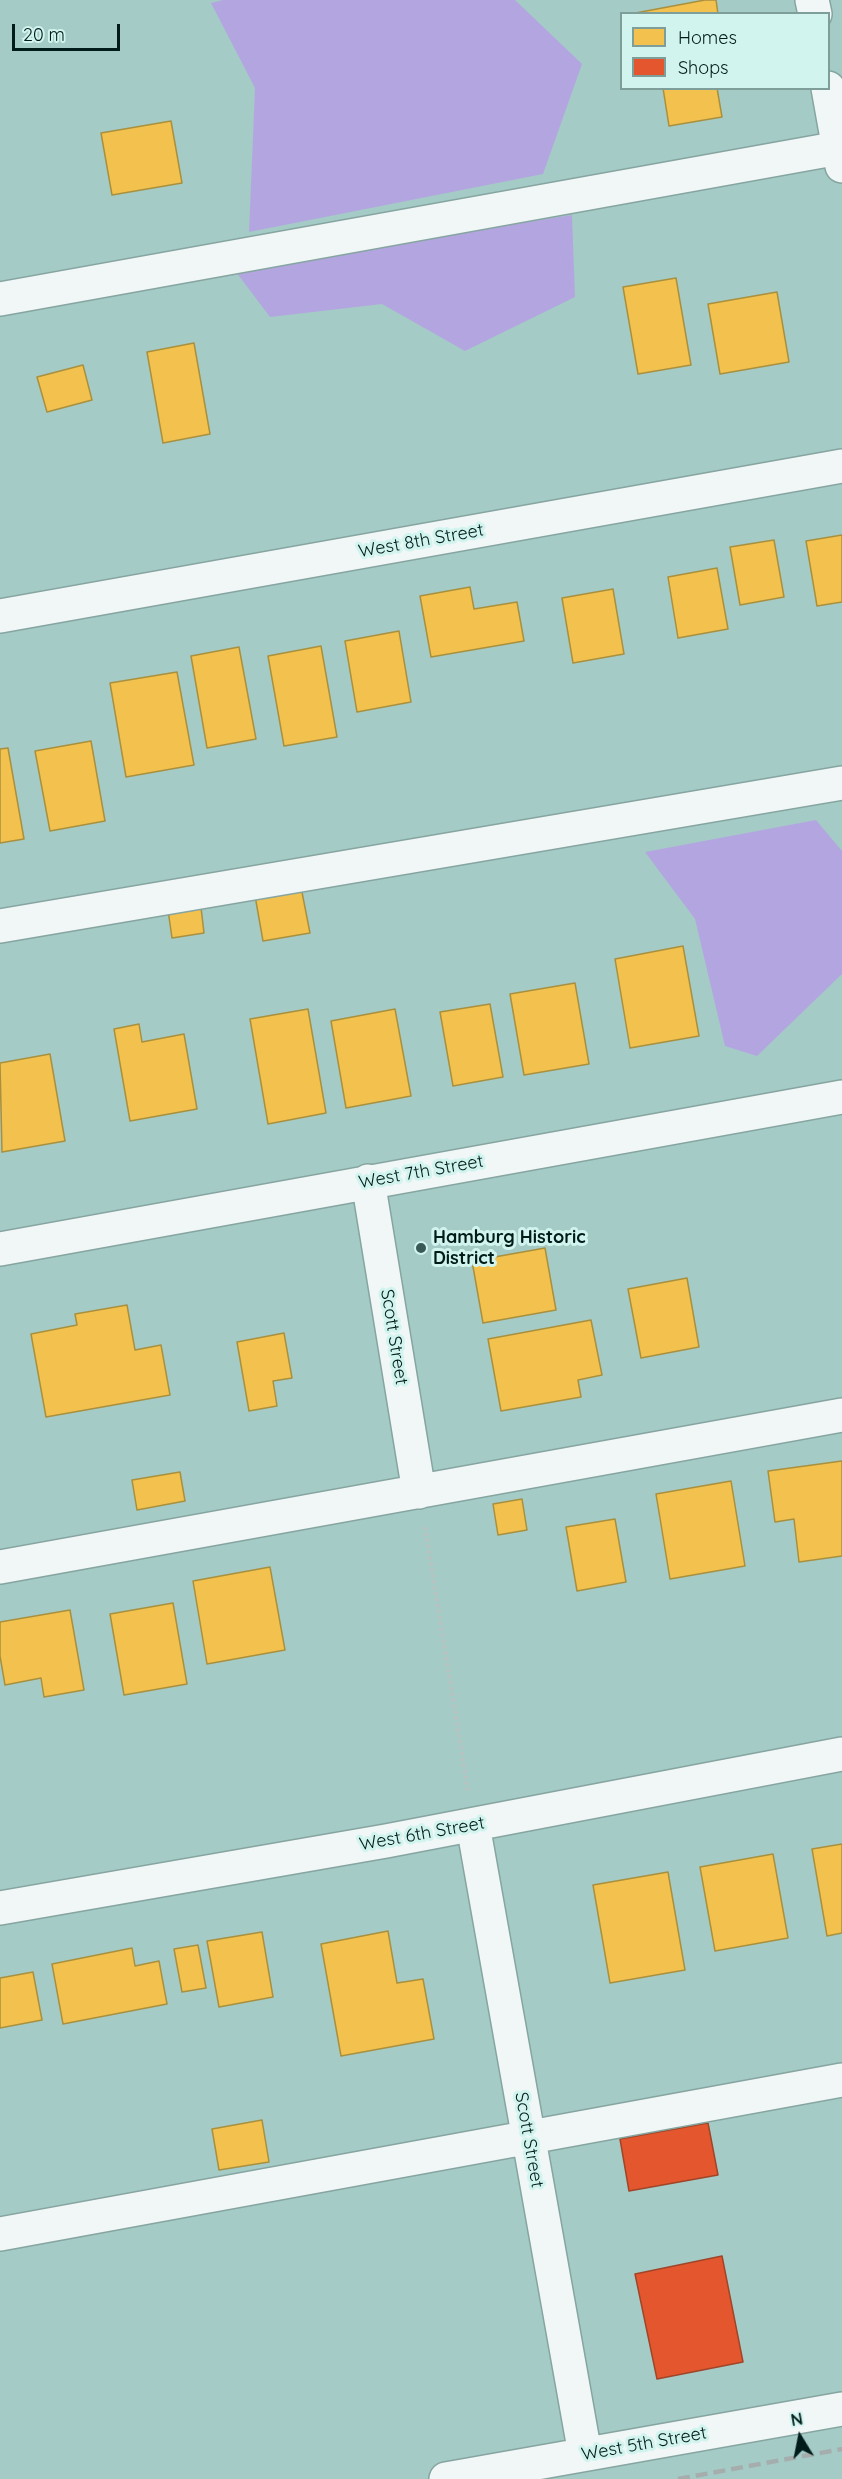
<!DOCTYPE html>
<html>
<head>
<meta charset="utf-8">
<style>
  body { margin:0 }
  #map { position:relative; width:842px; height:2479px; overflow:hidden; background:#a4cbc6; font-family:Quicksand,sans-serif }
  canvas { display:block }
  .legend { position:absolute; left:620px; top:12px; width:210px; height:78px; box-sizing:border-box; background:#d2f4ef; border:2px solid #7e9e9a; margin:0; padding:8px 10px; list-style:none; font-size:18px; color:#001c1a }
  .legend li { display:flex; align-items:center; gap:12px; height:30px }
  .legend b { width:30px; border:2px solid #7e9e9a }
  .north { position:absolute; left:770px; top:2407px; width:60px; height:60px; -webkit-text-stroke:4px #d2f4ef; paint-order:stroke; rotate:350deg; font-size:16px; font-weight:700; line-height:24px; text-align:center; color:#001c1a }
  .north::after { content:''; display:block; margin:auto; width:21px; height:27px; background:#001c1a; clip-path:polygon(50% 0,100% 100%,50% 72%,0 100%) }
  .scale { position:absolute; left:12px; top:24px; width:108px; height:27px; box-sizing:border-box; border:3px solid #001c1a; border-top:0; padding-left:8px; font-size:18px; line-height:21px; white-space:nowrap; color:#001c1a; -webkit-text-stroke:4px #d2f4ef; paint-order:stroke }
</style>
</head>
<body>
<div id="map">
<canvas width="842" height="2479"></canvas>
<ul class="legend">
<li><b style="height:16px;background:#f2c14e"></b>Homes</li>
<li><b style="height:16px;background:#e4572e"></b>Shops</li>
</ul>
<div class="north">N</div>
<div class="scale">20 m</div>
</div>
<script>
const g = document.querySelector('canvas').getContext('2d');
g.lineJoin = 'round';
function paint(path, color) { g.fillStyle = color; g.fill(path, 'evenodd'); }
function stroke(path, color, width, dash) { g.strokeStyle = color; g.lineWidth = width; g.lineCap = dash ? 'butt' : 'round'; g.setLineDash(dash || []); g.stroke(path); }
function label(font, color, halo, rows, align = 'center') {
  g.font = font + ' Quicksand,sans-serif'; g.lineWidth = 6; g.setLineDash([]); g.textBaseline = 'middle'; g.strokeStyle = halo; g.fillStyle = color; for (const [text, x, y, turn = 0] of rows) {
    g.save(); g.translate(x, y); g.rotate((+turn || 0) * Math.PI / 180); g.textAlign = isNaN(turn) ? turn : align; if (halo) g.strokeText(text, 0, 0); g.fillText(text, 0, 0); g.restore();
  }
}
const green = new Path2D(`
  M223 0H515L582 64 543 174 249 232 255 88 211 3Z
  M572 215 575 297 465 351 382 304 270 317 233 268Z
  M816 820 842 851V974L757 1056 725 1046 695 919 645 852Z`);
const homes = new Path2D(`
  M705 0H716L718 14H630Z
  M663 88H717L722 117 669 126Z
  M171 121 182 183 112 195 101 133Z
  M676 278 691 365 638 374 623 287Z
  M777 292 789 362 720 374 708 304Z
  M194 343 210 434 163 443 147 352Z
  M83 365 92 400 47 412 37 377Z
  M842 535V602L817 606 806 541Z
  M774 540 784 597 740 605 730 547Z
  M717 568 728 629 678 638 668 577Z
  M470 587 474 609 517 602 524 641 431 657 420 596Z
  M613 589 624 654 573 663 562 598Z
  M399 631 411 702 357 712 345 641Z
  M321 646 337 737 284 746 268 656Z
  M239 647 256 739 207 748 191 656Z
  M177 672 194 765 126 777 110 683Z
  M91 741 105 821 50 831 35 751Z
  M8 748 24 839 0 843V749Z
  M300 882 310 933 263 941 254 890Z
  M200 899 204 933 172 938 167 903Z
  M683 946 699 1036 630 1048 615 959Z
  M575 983 589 1064 524 1075 510 994Z
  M490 1004 503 1077 453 1086 440 1012Z
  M308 1009 326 1113 268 1124 250 1019Z
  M395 1009 411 1096 346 1108 331 1021Z
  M139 1024 142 1042 184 1034 197 1109 130 1121 114 1029Z
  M50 1054 65 1141 2 1152 0 1063Z
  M545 1248 556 1310 483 1323 472 1261Z
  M687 1278 699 1347 641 1358 628 1289Z
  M127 1305 135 1350 161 1345 170 1395 46 1417 31 1334 77 1325 75 1314Z
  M591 1320 602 1375 578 1380 581 1397 501 1411 488 1339Z
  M284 1333 292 1378 273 1381 277 1406 249 1411 237 1342Z
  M842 1461V1556L799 1562 794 1519 775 1522 768 1471Z
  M180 1472 185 1501 137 1510 132 1480Z
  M731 1481 745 1566 670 1579 656 1494Z
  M522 1499 527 1530 498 1535 493 1504Z
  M615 1519 626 1582 577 1591 566 1527Z
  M270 1567 285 1650 207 1664 193 1581Z
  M173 1603 187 1684 124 1695 110 1614Z
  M70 1610 84 1690 44 1697 41 1678 5 1685 0 1656V1622Z
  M842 1844V1933L827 1936 812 1849Z
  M773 1854 788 1938 715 1951 700 1867Z
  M668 1872 685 1970 610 1983 593 1885Z
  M388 1931 397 1983 423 1979 434 2039 341 2056 321 1944Z
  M262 1932 273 1997 219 2007 207 1941Z
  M198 1945 206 1988 182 1992 174 1949Z
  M132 1948 135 1966 159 1961 167 2004 63 2024 52 1964Z
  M33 1972 42 2020 0 2028V1978Z
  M262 2120 269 2162 219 2170 212 2129Z`);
const shops = new Path2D(`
  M708 2123 718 2175 629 2191 620 2139Z
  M722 2256 743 2362 657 2379 635 2274Z`);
const path = new Path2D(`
  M425 1527 468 1792`);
const minor = new Path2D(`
  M812 0 815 14
  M828 88 842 166
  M0 299 839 148
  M0 616 842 466
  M0 926 842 783
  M368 1181 419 1492
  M0 1249 842 1097
  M0 1567 842 1415
  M473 1825 585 2454
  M0 1908 386 1841 842 1754
  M0 2234 842 2080
  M446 2479 842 2409`);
const rail = new Path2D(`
  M678 2479 842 2449`);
const markers = [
  [421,1248,6,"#395956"]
];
const streetNames = [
  ["West 8th Street",421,541,-10],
  ["West 7th Street",421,1172,-10],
  ["Scott Street",394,1337,81],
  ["West 6th Street",422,1834,-10],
  ["Scott Street",529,2140,80],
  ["West 5th Street",644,2444,-10]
];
const poiNames = [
  ["Hamburg Historic",433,1238],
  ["District",433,1259]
];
paint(green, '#b3a6e0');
paint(homes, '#f2c14e');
stroke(homes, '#a9903e', 1.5);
paint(shops, '#e4572e');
stroke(shops, '#a04528', 1.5);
stroke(minor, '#86a5a1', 36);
stroke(path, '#b7c2c1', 4, [3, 3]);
stroke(minor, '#f1f7f6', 33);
stroke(rail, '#a5aead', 4.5, [12, 6]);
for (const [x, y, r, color] of markers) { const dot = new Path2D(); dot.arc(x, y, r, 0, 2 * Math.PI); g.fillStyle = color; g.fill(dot); stroke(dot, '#d2f4ef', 2); }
label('18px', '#001c1a', '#d2f4ef', streetNames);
label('bold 18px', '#001c1a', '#d2f4ef', poiNames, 'left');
</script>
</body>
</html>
